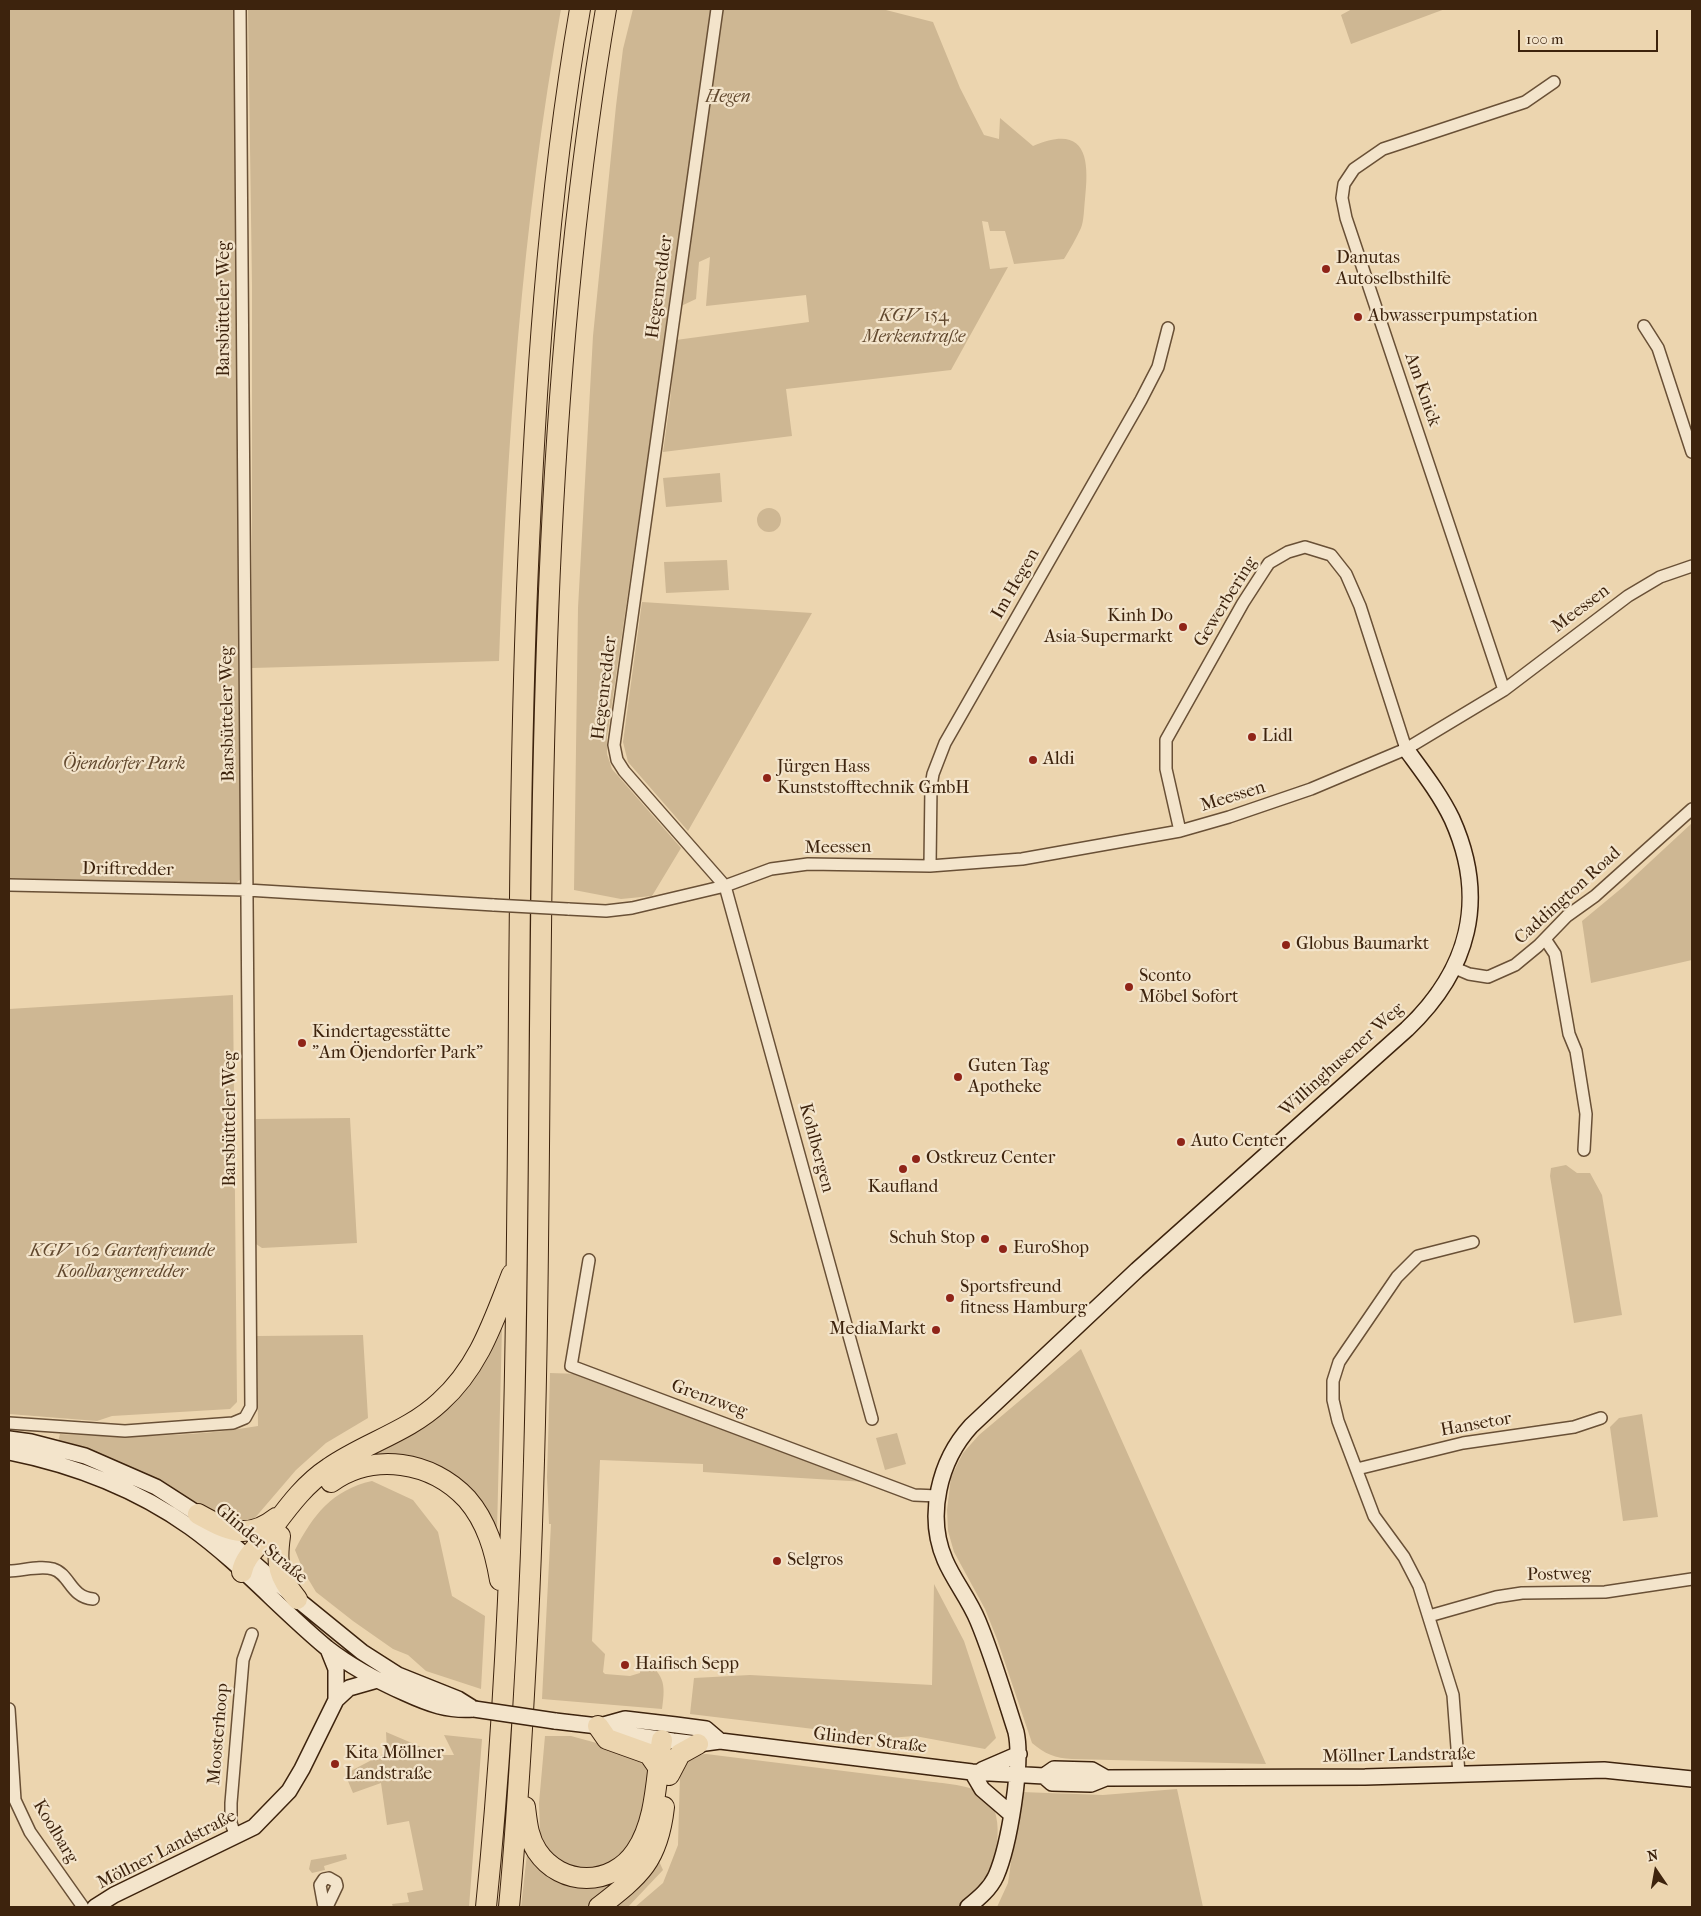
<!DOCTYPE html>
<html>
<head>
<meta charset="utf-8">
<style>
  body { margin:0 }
  #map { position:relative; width:1701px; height:1916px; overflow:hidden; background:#ecd5af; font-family:"IM FELL French Canon",serif }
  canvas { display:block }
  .frame { position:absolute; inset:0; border:10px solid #3d230d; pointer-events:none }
  .north { position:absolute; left:1631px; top:1846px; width:50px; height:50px; -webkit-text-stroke:4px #f3e4cb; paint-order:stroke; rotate:348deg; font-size:14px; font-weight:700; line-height:20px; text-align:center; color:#3d230d }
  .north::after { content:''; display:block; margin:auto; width:18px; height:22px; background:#3d230d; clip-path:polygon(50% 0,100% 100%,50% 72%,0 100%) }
  .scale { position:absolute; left:1518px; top:30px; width:140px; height:22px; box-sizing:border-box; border:2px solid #3d230d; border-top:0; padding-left:6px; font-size:15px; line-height:18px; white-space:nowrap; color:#3d230d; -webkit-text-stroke:4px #f3e4cb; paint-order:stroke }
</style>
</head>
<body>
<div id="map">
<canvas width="1701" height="1916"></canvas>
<div class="frame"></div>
<div class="north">N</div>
<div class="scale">100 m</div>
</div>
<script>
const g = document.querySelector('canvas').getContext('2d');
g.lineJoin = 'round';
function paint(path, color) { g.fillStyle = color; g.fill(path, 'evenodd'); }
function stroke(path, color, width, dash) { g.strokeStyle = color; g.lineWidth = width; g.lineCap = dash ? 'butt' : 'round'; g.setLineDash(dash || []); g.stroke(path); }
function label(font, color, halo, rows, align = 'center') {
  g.font = font + ' "IM FELL French Canon",serif'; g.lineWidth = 4.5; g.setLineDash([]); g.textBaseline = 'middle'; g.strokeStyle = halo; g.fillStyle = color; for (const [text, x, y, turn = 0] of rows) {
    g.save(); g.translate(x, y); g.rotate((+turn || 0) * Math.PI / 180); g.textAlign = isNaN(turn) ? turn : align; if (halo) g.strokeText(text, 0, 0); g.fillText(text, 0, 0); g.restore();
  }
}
const green = new Path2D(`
  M9 9H237L241 879 235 884 9 878Z
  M248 9H561C522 225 507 442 499 661L252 668V286Z
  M633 9H882L933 22 960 88 984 135 999 139 1000 118 1033 146C1085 124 1090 156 1085 199 1084 208 1084 221 1081 228 1076 239 1070 249 1064 259L1014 264 1005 231H990L988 222 982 221 990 269 1008 267 951 370 786 389 792 436 663 452 670 402 676 340 809 322 806 295 706 306 710 257 699 262 696 299 681 306 687 261H676L607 738V754L612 769 681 848 652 896 621 899 574 890 578 608 593 336 616 106 623 49Z
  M1352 9H1445L1351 44 1341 15Z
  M720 473 722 502 666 507 663 478Z
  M757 520a12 12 0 1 1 24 0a12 12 0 1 1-24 0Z
  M727 560 729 590 666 593 664 562Z
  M642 602 812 613 688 831 628 762 623 742Z
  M1692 823V960L1591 983 1582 921 1623 887Z
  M233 995 237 1402 230 1409 112 1416 97 1421 9 1414V1009Z
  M350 1118 357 1243 262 1248 256 1244V1119Z
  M1566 1165 1577 1173H1590L1602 1195 1622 1315 1574 1323 1550 1176 1551 1168Z
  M502 1326 497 1531 493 1533 481 1510 380 1457 373 1449 401 1437Z
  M363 1335 368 1418 326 1443 296 1470 248 1526 221 1521 132 1468 58 1442 60 1434C125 1438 193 1437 258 1426L257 1336Z
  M1081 1349 1266 1764 1072 1759C1055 1758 1045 1754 1032 1743L997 1639 985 1609 954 1552 948 1531 947 1510 951 1477 963 1453 979 1435Z
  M550 1373 579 1374 866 1482 703 1472V1464L600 1460 592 1641 605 1654 603 1672 605 1674 630 1676 640 1673 641 1658C664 1674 666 1682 662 1709L542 1699 551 1524H549L547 1477Z
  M1642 1414 1658 1517 1623 1521 1610 1427 1619 1418Z
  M897 1433 906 1464 885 1470 876 1438Z
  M372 1481 413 1500 438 1532 452 1596 485 1616 481 1689 426 1671 408 1655 393 1649 353 1621 316 1592 304 1572 295 1550C313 1515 332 1490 372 1481Z
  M934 1584 964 1641 996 1738 985 1749 915 1736 888 1738 690 1714 694 1678 750 1675 932 1685Z
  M386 1732 440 1755H454L444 1735 482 1739 469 1907H393L392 1904 409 1902 407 1893 423 1890 409 1821 387 1825 381 1783 353 1793 345 1774 387 1752Z
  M545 1736H571L637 1754 646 1763 650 1773 637 1828 625 1849 611 1862 585 1870 565 1865 549 1851 540 1833 539 1803Z
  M706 1754 933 1782C949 1784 972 1785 985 1796 1008 1815 996 1872 979 1892 975 1898 967 1903 962 1907H635L663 1883 678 1845 680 1774 688 1756Z
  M1177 1789 1203 1907H997L1008 1883 1021 1792 1103 1795Z
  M528 1845 554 1874 640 1863 589 1907H521Z
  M346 1854 347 1859 324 1866 325 1870 312 1873 309 1869 311 1860Z
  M658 1859 663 1870 628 1907H612Z`);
const street = new Path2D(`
  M717 9 614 745 617 760 624 771 725 886 872 1419
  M1644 326 1658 348 1692 452
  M1504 690 1346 218 1342 198 1344 184 1354 169 1383 149 1525 102 1554 82
  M1180 831 1166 769V740L1243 603 1265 569 1269 563 1288 552 1305 547 1331 555 1346 574 1360 606 1406 749
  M930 866 931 786 933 774 945 743 1141 400 1158 367 1168 328
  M9 885 247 890 494 905
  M568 909 606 911 632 908 725 886 771 869 808 864 930 866 1022 859 1180 831 1229 817 1311 789 1406 749 1504 690 1628 596 1660 577 1692 566
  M1545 939 1555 954 1569 1034 1576 1051 1586 1114 1584 1150
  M1455 968 1469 974 1488 977 1515 965 1538 946 1567 916 1595 896 1692 809
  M589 1260 571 1366 914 1495 938 1496
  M9 1423 125 1431 233 1423 245 1418 251 1407 240 9
  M1357 1469 1463 1443 1574 1427 1601 1418
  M9 1571C22 1571 40 1565 53 1569 70 1574 70 1597 93 1599
  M1429 1616 1496 1597 1522 1593 1605 1592 1692 1579
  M9 1709 15 1800 30 1832 83 1907
  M1459 1774 1453 1695 1419 1586 1404 1557 1374 1516 1338 1421 1333 1400V1381L1339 1362 1345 1353 1397 1277 1418 1256 1473 1242
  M236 1837 231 1823V1803L243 1660 252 1634
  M324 1907 320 1885 324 1879 329 1878 336 1882 337 1886 327 1907`);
const secondary = new Path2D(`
  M9 1439 31 1442 85 1456 156 1487 198 1514 265 1573 362 1652 398 1675 458 1699 474 1709
  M9 1452C74 1465 136 1489 190 1527 239 1562 280 1609 327 1648 350 1666 378 1681 405 1693 429 1704 448 1711 474 1709
  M328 1649 336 1669V1700
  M555 1721 598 1726 625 1734 673 1741 698 1744 720 1741 972 1772 1044 1776 1054 1769 1092 1770 1106 1778
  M600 1726 625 1719 676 1725 706 1729 720 1741
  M982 1770 1019 1754
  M972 1772 982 1789 1011 1814
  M1044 1776 1052 1783 1091 1784 1106 1778 1365 1777 1604 1770 1692 1779
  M95 1907 114 1895 254 1827 289 1791 302 1769 336 1700 349 1688 377 1680
  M968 1907C979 1898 990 1889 996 1876 1009 1846 1023 1763 1016 1732 1004 1695 993 1657 978 1621 969 1599 954 1581 945 1560 926 1516 939 1461 971 1426L1137 1270 1407 1029C1469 970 1488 899 1452 819 1440 794 1422 771 1406 749`);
const highway = new Path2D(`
  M331 1482C373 1452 432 1461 467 1499 487 1522 495 1551 500 1580
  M198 1514C227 1530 247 1541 276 1518
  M280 1536C276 1565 278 1576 297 1599
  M242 1572C244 1557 259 1546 267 1535 286 1510 303 1485 329 1468 365 1443 408 1432 440 1402 479 1367 493 1322 512 1274
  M598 1726 607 1739 649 1754 658 1767
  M669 1775 680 1754 698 1744
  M525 1807C527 1823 528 1837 537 1851 561 1887 612 1887 636 1851 657 1820 656 1776 662 1740
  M486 1907C531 1469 510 1028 527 589 535 395 547 200 580 9
  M509 1907C518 1812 523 1717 528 1621 554 1084 515 541 606 9
  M599 1907C640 1875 658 1861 664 1807`);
const streetBridge = new Path2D(`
  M494 905 568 909`);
const secondaryBridge = new Path2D(`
  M474 1709 555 1721`);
const markers = [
  [1326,269,5,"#8f2418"],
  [1358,317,5,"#8f2418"],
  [1183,627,5,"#8f2418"],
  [1252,737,5,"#8f2418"],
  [1033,760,5,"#8f2418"],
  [767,778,5,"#8f2418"],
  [1286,945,5,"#8f2418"],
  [1129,987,5,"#8f2418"],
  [302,1043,5,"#8f2418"],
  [958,1077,5,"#8f2418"],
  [1181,1142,5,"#8f2418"],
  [916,1159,5,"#8f2418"],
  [903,1169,5,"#8f2418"],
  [985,1239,5,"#8f2418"],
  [1003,1249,5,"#8f2418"],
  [950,1298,5,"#8f2418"],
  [936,1330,5,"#8f2418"],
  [777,1561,5,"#8f2418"],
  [625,1665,5,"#8f2418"],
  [335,1764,5,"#8f2418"]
];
const parkNames = [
  ["Hegen",728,98],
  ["KGV 154",914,317],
  ["Merkenstraße",914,338],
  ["Öjendorfer Park",124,765],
  ["KGV 162 Gartenfreunde",122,1252],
  ["Koolbargenredder",122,1273]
];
const poiNames = [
  ["Danutas",1336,259],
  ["Autoselbsthilfe",1336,280],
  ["Abwasserpumpstation",1368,317],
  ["Kinh Do",1173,617,"right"],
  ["Asia-Supermarkt",1173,638,"right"],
  ["Lidl",1262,737],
  ["Aldi",1043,760],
  ["Jürgen Hass",777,768],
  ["Kunststofftechnik GmbH",777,789],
  ["Globus Baumarkt",1296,945],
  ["Sconto",1139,977],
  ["Möbel Sofort",1139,998],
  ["Kindertagesstätte",312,1033],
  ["\"Am Öjendorfer Park\"",312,1054],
  ["Guten Tag",968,1067],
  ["Apotheke",968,1088],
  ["Auto Center",1191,1142],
  ["Ostkreuz Center",926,1159],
  ["Kaufland",903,1188,"center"],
  ["Schuh Stop",975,1239,"right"],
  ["EuroShop",1013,1249],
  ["Sportsfreund",960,1288],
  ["fitness Hamburg",960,1309],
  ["MediaMarkt",926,1330,"right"],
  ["Selgros",787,1561],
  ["Haifisch Sepp",635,1665],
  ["Kita Möllner",345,1754],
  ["Landstraße",345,1775]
];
const streetNames = [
  ["Hegenredder",660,287,-82],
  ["Barsbütteler Weg",225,309,-90],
  ["Am Knick",1422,390,71],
  ["Im Hegen",1016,584,-60],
  ["Gewerbering",1226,602,-58],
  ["Meessen",1581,609,-37],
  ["Hegenredder",605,688,-83],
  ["Barsbütteler Weg",228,714,-91],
  ["Meessen",1233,797,-17],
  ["Meessen",838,848,-1],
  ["Driftredder",128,870,1],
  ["Caddington Road",1568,896,-42],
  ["Willinghusener Weg",1342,1060,-42],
  ["Barsbütteler Weg",231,1119,-90],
  ["Kohlbergen",816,1148,75],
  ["Grenzweg",709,1399,20],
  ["Hansetor",1476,1425,-10],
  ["Glinder Straße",261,1544,40],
  ["Postweg",1559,1575,-1],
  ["Moosterhoop",219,1734,-85],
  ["Glinder Straße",870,1741,7],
  ["Möllner Landstraße",1399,1756,-1],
  ["Koolbarg",55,1832,59],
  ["Möllner Landstraße",167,1850,-27]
];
paint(green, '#ceb793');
stroke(street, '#695036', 14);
stroke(secondary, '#3d230d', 18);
stroke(highway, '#3d230d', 22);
stroke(street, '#f3e4cb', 11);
stroke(secondary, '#f3e4cb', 15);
stroke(highway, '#ecd5af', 20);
stroke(streetBridge, '#695036', 14, []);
stroke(secondaryBridge, '#3d230d', 18, []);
stroke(streetBridge, '#f3e4cb', 11);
stroke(secondaryBridge, '#f3e4cb', 15);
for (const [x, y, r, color] of markers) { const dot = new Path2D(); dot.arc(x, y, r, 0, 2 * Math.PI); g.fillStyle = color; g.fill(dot); stroke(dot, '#f3e4cb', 2); }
label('italic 18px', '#61482e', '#f3e4cb', parkNames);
label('18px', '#3d230d', '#f3e4cb', poiNames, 'left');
label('18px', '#3d230d', '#f3e4cb', streetNames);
</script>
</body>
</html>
